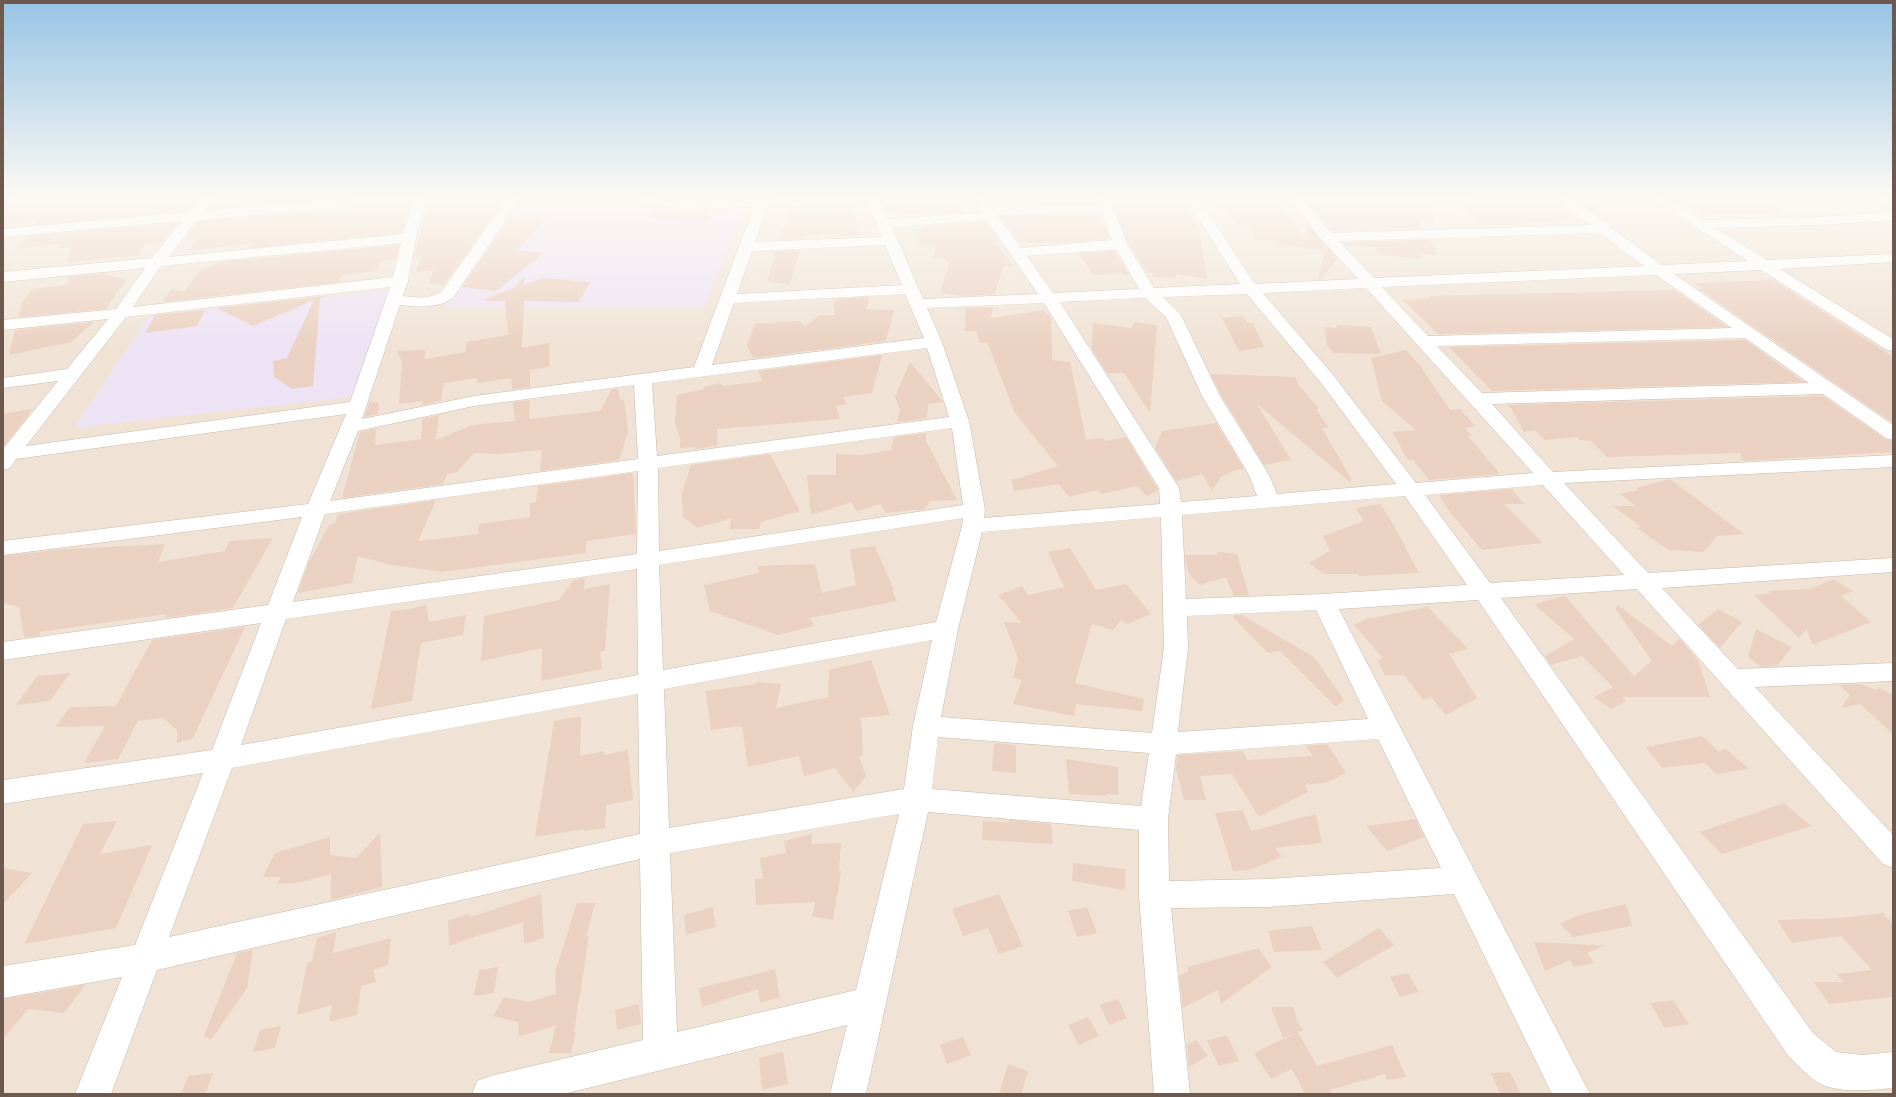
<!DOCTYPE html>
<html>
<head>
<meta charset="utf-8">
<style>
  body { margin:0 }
  #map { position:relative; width:1896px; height:1097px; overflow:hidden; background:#f9f1e6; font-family:Figtree,sans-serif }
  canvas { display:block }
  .frame { position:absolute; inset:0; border:4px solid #6e594e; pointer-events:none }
</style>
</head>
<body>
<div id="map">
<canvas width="1896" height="1097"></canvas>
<div class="frame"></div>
</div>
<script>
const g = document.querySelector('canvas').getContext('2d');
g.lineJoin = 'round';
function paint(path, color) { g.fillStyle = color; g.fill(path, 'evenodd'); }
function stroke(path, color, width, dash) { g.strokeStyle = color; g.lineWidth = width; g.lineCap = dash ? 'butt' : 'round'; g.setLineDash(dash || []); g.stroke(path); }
const residential = new Path2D(`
  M3 196H1893V1094H3Z`);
const education = new Path2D(`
  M519 202 743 207 704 308H444L446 300Z
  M394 289 361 396 74 428 148 317 246 304 271 315 291 312 314 298Z`);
const building = new Path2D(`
  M24 196V200L51 196H191L190 204H194L188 211 35 225 37 221 3 226V203L21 200Z
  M237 196H254L252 201 302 199 303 196H351L207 209 212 203H232Z
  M507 196 444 285 429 283 434 270 416 272 422 256 414 257 428 203 467 199 466 201Z
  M663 196H717L716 199 702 200Z
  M880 196H964L963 211 971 212 920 215 887 212Z
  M1057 196 1080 197 1082 204H1097L1004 205 1002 197Z
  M1218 196H1261L1263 199H1274L1306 240 1307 223 1337 258 1321 279H1318L1325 251 1277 244V241L1254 240 1251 226 1242 227 1211 200H1220Z
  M1571 196H1596L1597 210 1590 211Z
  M1673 196H1777L1778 213 1702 215Z
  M1552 197 1572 213H1566L1571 218H1551L1554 222 1520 221 1523 225H1481L1457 203 1480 205 1478 201Z
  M1125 201H1181L1199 228 1207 279 1176 274V278L1153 277 1152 273H1147L1128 243 1113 203Z
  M412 203 402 233 249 248 259 243 190 250 198 238 184 240 198 221Z
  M1429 203 1435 221 1419 220 1424 229 1332 231 1310 206Z
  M802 206 807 210 852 206 861 236 820 233 818 236 805 234 803 239 780 240 790 207Z
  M657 207 687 210H712L708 220 650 218Z
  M1101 215 1110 239 1056 243 1043 241 1042 243 1019 242 1000 216Z
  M510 217 547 218 517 250 544 253 496 291 462 287Z
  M986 222 1000 242H994L1014 266 1003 267 995 294 965 296 940 293 949 262 945 261 946 258H933L936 246 919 245V230L924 226Z
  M179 223 163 242 145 244 139 255 69 262 70 247 60 248 63 243 18 249 27 236Z
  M1430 240 1438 254H1419V259L1377 254 1376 247 1348 245 1346 246 1342 242Z
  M399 245 396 259 381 261 377 271 342 275 339 282 163 302 171 289 184 292 200 271 218 262Z
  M800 250 790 285 767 281 776 251Z
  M1115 251 1129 275 1124 276 1122 273 1094 275 1078 253Z
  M102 274 127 279 105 309 18 317 22 302 33 289 67 285 68 277Z
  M525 275 524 285 543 278 591 282 578 302 524 301 522 348 549 343V367L530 370V387L512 389 511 378 477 383V378L444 383 441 401 423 405V401L399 404 402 362 397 351 425 350V359L466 352V342L508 335 505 301H486L485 299 514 288Z
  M1773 280 1893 357V423L1699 289H1703L1694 283Z
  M1675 290 1727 327 1438 334 1403 300 1430 298 1428 296Z
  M325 296 320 298 313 386 292 389 274 377 273 361 287 358 314 300 253 326 217 308Z
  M868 297 869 302 866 309 894 310 886 341 753 358 747 345 755 323 776 324V322L799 321 805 327 819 315H835L833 303 838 299Z
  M993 307 991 318 1044 310 1051 318 1052 360 1070 362 1086 440 1103 438 1105 441 1126 437 1158 490 1147 496 1137 486 1101 494 1098 490 1069 497 1059 484 1014 491 1012 480 1058 466 1015 413 987 342 980 343 976 331H965V308Z
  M205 310 197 326 145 333 155 315Z
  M1242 316 1248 323H1253L1264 347 1239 351 1222 318Z
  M94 322 71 342 9 355 15 330Z
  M1134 322 1157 325 1150 413 1124 373H1107L1092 349 1093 323 1132 328Z
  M1336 325 1371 327 1381 354 1333 353 1327 345 1324 327 1337 328Z
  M1745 340 1804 382 1492 391 1449 347Z
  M1406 350 1423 369H1422L1450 410 1460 409 1475 426 1465 428 1472 436H1468L1500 474 1429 480 1413 460H1408L1392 432 1416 430 1382 401 1371 358Z
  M882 355 872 393 843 397 847 404 836 406 840 419 717 429V446L695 449 696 447 680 448V438L675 422 677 395 704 389 703 387 721 383 722 386 763 381 758 371Z
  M910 362 943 402 928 404 927 418 897 422 900 410 895 397Z
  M1211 374 1296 377 1298 384 1319 409H1316L1329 428H1322L1352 480 1350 482 1257 404 1291 460 1264 465 1221 395Z
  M612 389H618L620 400 624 399 628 431 619 460 540 471 542 450 497 454 474 453 457 472 447 474 443 484 342 498 360 432 376 429 375 445 421 439 422 419 439 415 436 440 472 425 515 421 513 402 530 400 529 419 600 411Z
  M1823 396 1885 439 1893 441V452L1742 461 1740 453 1607 457 1591 441 1579 440 1577 437 1545 440 1535 430 1524 432 1511 408 1506 405Z
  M370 401 379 403 378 414 364 417Z
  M32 409 27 417 3 447V414Z
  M1216 423 1244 469 1235 470 1221 477 1212 491 1202 474 1176 481 1155 448 1162 431Z
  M926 433V441L957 500 930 501 925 509 886 513 881 504 856 511 852 502 811 515 807 475H836V454L863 455 891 450 894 437Z
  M770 454 800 511 761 522 759 529H730L731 518 698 528 683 517 682 493 691 465Z
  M633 473 636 534 587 541 586 553 442 572 391 565 358 556 352 583 298 593 308 564 329 525 335 523 338 514 436 500 418 541 478 534 479 524 530 517V503L536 502 538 486Z
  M1670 479 1744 534 1718 536 1703 552 1676 550 1670 551 1637 528 1641 527 1613 506H1636L1620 494 1638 490 1636 488Z
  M1512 489 1524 504H1504L1543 543 1482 550 1449 511 1439 495Z
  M1380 504 1393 524 1419 573 1359 576 1358 574H1324L1309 563 1330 551 1323 536 1364 521 1356 508Z
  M273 538 233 608 165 618 167 614 40 632 39 636 24 637 19 607 3 603V556L65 549 165 544 158 562 225 551 229 541Z
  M875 546 894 590 892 591 897 601 810 618 814 626 778 635 710 611 704 585 759 573 757 566 815 564 822 593 856 585 850 549Z
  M1070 548 1096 590 1126 584 1151 614 1127 624 1121 620 1113 630 1092 624 1075 683 1144 699 1142 711 1076 704 1074 716 1013 704 1022 680 1013 678 1018 658 1004 622 1022 623 998 595 1022 586 1028 595 1064 587 1048 552Z
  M1216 552 1237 554 1249 595 1234 596 1226 577 1200 585 1191 577 1186 566 1185 555H1218Z
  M585 578 584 589 610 584 605 651 600 652 602 669 541 681 542 648 481 661 484 616 559 600 574 580Z
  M1833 579 1853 591 1841 596 1871 622 1813 645 1806 629 1799 638 1754 595 1772 593 1768 591 1810 589Z
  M1565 596 1634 676 1652 661 1615 608 1618 605 1672 646 1680 639 1698 660 1710 697H1622L1626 701 1611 709 1594 697 1613 687 1582 656 1551 665 1545 656 1574 639 1534 604Z
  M426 605 429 622 466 615 463 635 421 643 412 701 371 709 391 611 410 609Z
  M1428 607 1468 649 1449 654 1477 698 1446 715 1431 697 1423 700 1404 675H1385L1378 661 1383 658 1354 625 1371 617 1372 618Z
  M1718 609 1742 622 1720 648 1698 625Z
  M1234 615H1242L1314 657 1344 700 1336 707 1280 651 1268 653 1233 617Z
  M245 627 193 738 177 743V730L163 718 138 721 118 759 84 763 105 726 55 727 70 707 116 706 152 640Z
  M1756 629 1792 647 1777 666 1761 667 1748 657Z
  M871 660 890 715 861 718 863 755 859 757 866 776 853 792 835 768 804 776 799 756 748 767 742 726 711 730 706 691 757 684V682L781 684 776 708 828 697 829 670Z
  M70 673 50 701 16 705 37 676Z
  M1860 684 1877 690 1878 687 1893 695V734L1860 704 1841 708 1850 695 1839 685Z
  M581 716 580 756 604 751V755L628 750 633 800 606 805 605 828 584 831 585 829 535 837 554 721Z
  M1702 736 1718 751 1726 749 1749 769 1716 774 1705 763 1662 768 1646 747Z
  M994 743 1016 745V773L992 771Z
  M1327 744 1346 773 1326 783 1310 784 1306 782 1308 785H1305L1308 792 1259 817 1232 774 1200 776 1206 800H1184L1176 769 1177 755 1243 751 1247 760 1313 756 1306 746Z
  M1066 759 1118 767V795L1106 794 1107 796 1069 794Z
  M1784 803 1811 826 1722 854 1700 832Z
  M1243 810 1251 831 1316 814 1322 843 1275 848 1282 857 1249 870 1233 871 1215 813Z
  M1416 819 1424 837 1387 851 1366 826Z
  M1009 820 1051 824 1053 844 982 840 983 821 1009 823Z
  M117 821 100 854 152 845 116 928 24 944 83 824Z
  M380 833 382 887 331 900V874L297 883 277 884 281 877H263L275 853 330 837V855L356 858Z
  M812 834 811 844 841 843 839 871H841L833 920 812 916 815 902 756 905 755 879H763L760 858 786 853 784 841Z
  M1073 863 1125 869V890L1072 881Z
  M3 868 32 873 3 904Z
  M541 894 544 938 524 944 523 922 485 934V933L449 946 448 921 470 913V917Z
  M999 894 1023 946 999 954 988 928 963 936 952 909Z
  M577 903H595L586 937 589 936 574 1032H576L571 1053H549L556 1025 519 1037 518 1022 493 1016 504 997 529 1002 556 994 555 972Z
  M1626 904 1632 926 1573 937 1560 923 1583 914Z
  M713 907 716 927 686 935 684 915Z
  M1087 907 1097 933 1077 937 1068 911Z
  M1883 913 1893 924V997L1829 1004 1814 982H1843L1837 974 1872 970 1841 936 1792 943 1777 920 1841 918Z
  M1312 926 1322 950 1274 952 1268 931Z
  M1379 928 1394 945 1337 978 1323 962Z
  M336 932 333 953 391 938 388 965 373 970 376 982 361 986 357 1015 329 1022 332 1005 297 1015 307 963 312 961 317 938Z
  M1534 942 1575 944 1604 946 1587 953 1594 963 1574 967 1570 960 1545 971Z
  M1258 948 1272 967 1221 1004 1218 990 1183 1008 1179 976 1189 971 1187 967Z
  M253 950 247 988 211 1040 204 1036 237 953Z
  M498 967 494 993 474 996 479 970Z
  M775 969 780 997 760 1003 758 989 702 1007 699 988 756 974 757 976 756 974Z
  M1408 973 1419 992 1400 997 1390 977Z
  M85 985 64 1013 28 1009 3 1039V999Z
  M1118 999 1127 1018 1109 1025 1100 1005Z
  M1673 1000 1689 1024 1665 1028 1650 1003Z
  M639 1004 641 1024 617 1030 615 1010Z
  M1271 1007H1294L1297 1021 1303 1030 1283 1038Z
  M1088 1017 1099 1036 1079 1045 1068 1025Z
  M281 1026 275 1048 253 1052 260 1030Z
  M1298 1032 1317 1066 1392 1045 1406 1077 1387 1080 1385 1074 1330 1090 1332 1094H1305L1292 1069 1271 1079 1254 1053Z
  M1227 1035 1239 1061 1219 1066 1207 1041Z
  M963 1037 971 1055 947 1064 940 1045Z
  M1196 1040 1208 1056 1189 1067 1187 1045Z
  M783 1052 788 1084 762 1090 759 1058Z
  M1008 1064 1028 1071 1021 1094H999Z
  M1510 1072 1521 1094H1500L1491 1073Z
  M213 1073 205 1094H181L188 1076Z`);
const minor = new Path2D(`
  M3 196H22L21 199 3 202Z
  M202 196H215L204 211 372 196H428L416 238 408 281 403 296C417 298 429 299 441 292L509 196H522L453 298C436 309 418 307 400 305L362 419 474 396 694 367 754 207 687 209 638 203 634 196 702 201 810 196H878L888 219 982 213 973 196H986L992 207 1099 205 1096 196H1109L1127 244 1154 288 1240 284 1184 196H1197L1255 284 1358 279 1322 240 1287 196H1476L1470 200 1307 205 1331 233 1590 225 1553 196H1568L1662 265 1748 261 1649 196H1665L1702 220 1819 217 1893 212V220L1819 225 1715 228 1767 260 1893 254V262L1780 269 1893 339V351L1887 350 1761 270 1674 274 1893 425V440L1886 438 1823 394 1492 404 1553 472 1893 455V467L1564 483 1648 573 1893 558V572L1662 588 1738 669 1893 663V681L1755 687 1893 835V868L1883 864 1637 589 1501 598 1813 1033 1836 1052 1862 1055 1893 1052V1088C1870 1090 1837 1094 1817 1082 1807 1075 1798 1065 1789 1057L1478 600 1339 609 1590 1094H1552L1454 894 1268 907 1171 908 1190 1094H1154L1139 895V830L928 812 866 1094H830L847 1025 563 1094H472L477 1081 490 1076 643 1040 640 859 157 970 111 1094H75L122 977 3 998V966L135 945 203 773 3 804V780L212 750 261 623 3 660V642L268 605 302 517 3 555V541L308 504 346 414 16 459 10 468 3 470V449L58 381 3 388V378L67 369 108 319 3 330V320L116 309 145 268 3 282V272L152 258 182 221 3 237V229L189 212ZM414 201 403 234 169 257 197 220ZM867 201 882 237 755 242 767 207ZM1102 213 1112 240 1021 248 997 215ZM987 220 1038 294 923 299 892 227ZM1600 233 1644 266 1374 278 1339 241ZM401 243 393 277 133 307 161 266ZM885 245 902 285 737 294 752 251ZM1116 249 1139 289 1053 293 1027 256ZM1656 275 1732 328 1428 336 1382 287ZM390 287 350 402 26 446 126 317ZM1366 288 1533 473 1416 483 1334 376 1263 293ZM905 294 924 338 712 365 734 303ZM1247 294 1322 384 1396 484 1277 494 1269 475 1220 396 1181 315 1163 297ZM1145 298 1166 317 1202 396 1249 475 1257 496 1181 502 1179 488 1060 302ZM1044 303 1159 488 1160 504 984 518 985 510 969 421 942 342 927 308ZM1745 338 1809 383 1482 393 1437 346ZM927 348 949 417 657 456 652 383ZM634 385 638 459 330 501 358 431 474 406ZM952 428 963 505 659 551 658 468ZM638 471 637 554 293 602 325 514ZM1543 485 1624 575 1490 583 1425 495ZM1405 496 1467 585 1323 594 1186 599 1182 515ZM1161 517 1164 648 1152 733 941 717 958 629 982 532ZM963 518 962 526 936 622 663 670 659 565ZM637 569 638 675 241 745 286 619ZM1316 610 1368 719 1178 732 1188 648 1187 616ZM932 640 913 726 904 789 669 828 664 689ZM638 694 640 834 169 937 232 768ZM938 737 1149 753 1141 806 932 789ZM1378 739 1441 868 1268 879 1169 881 1168 819 1176 754ZM899 814 856 990 677 1032 670 853Z
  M1871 196H1887L1893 200V209Z`);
paint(residential, '#f0e3d5');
paint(education, '#eee2f5');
paint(building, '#ebd1c1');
stroke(minor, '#c8b9ad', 1);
paint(minor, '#fff');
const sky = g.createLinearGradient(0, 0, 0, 350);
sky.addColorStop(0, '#97c4e5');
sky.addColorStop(0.56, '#fcf9f4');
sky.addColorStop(1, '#fcf9f400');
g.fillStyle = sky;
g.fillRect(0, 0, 1896, 350);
</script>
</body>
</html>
